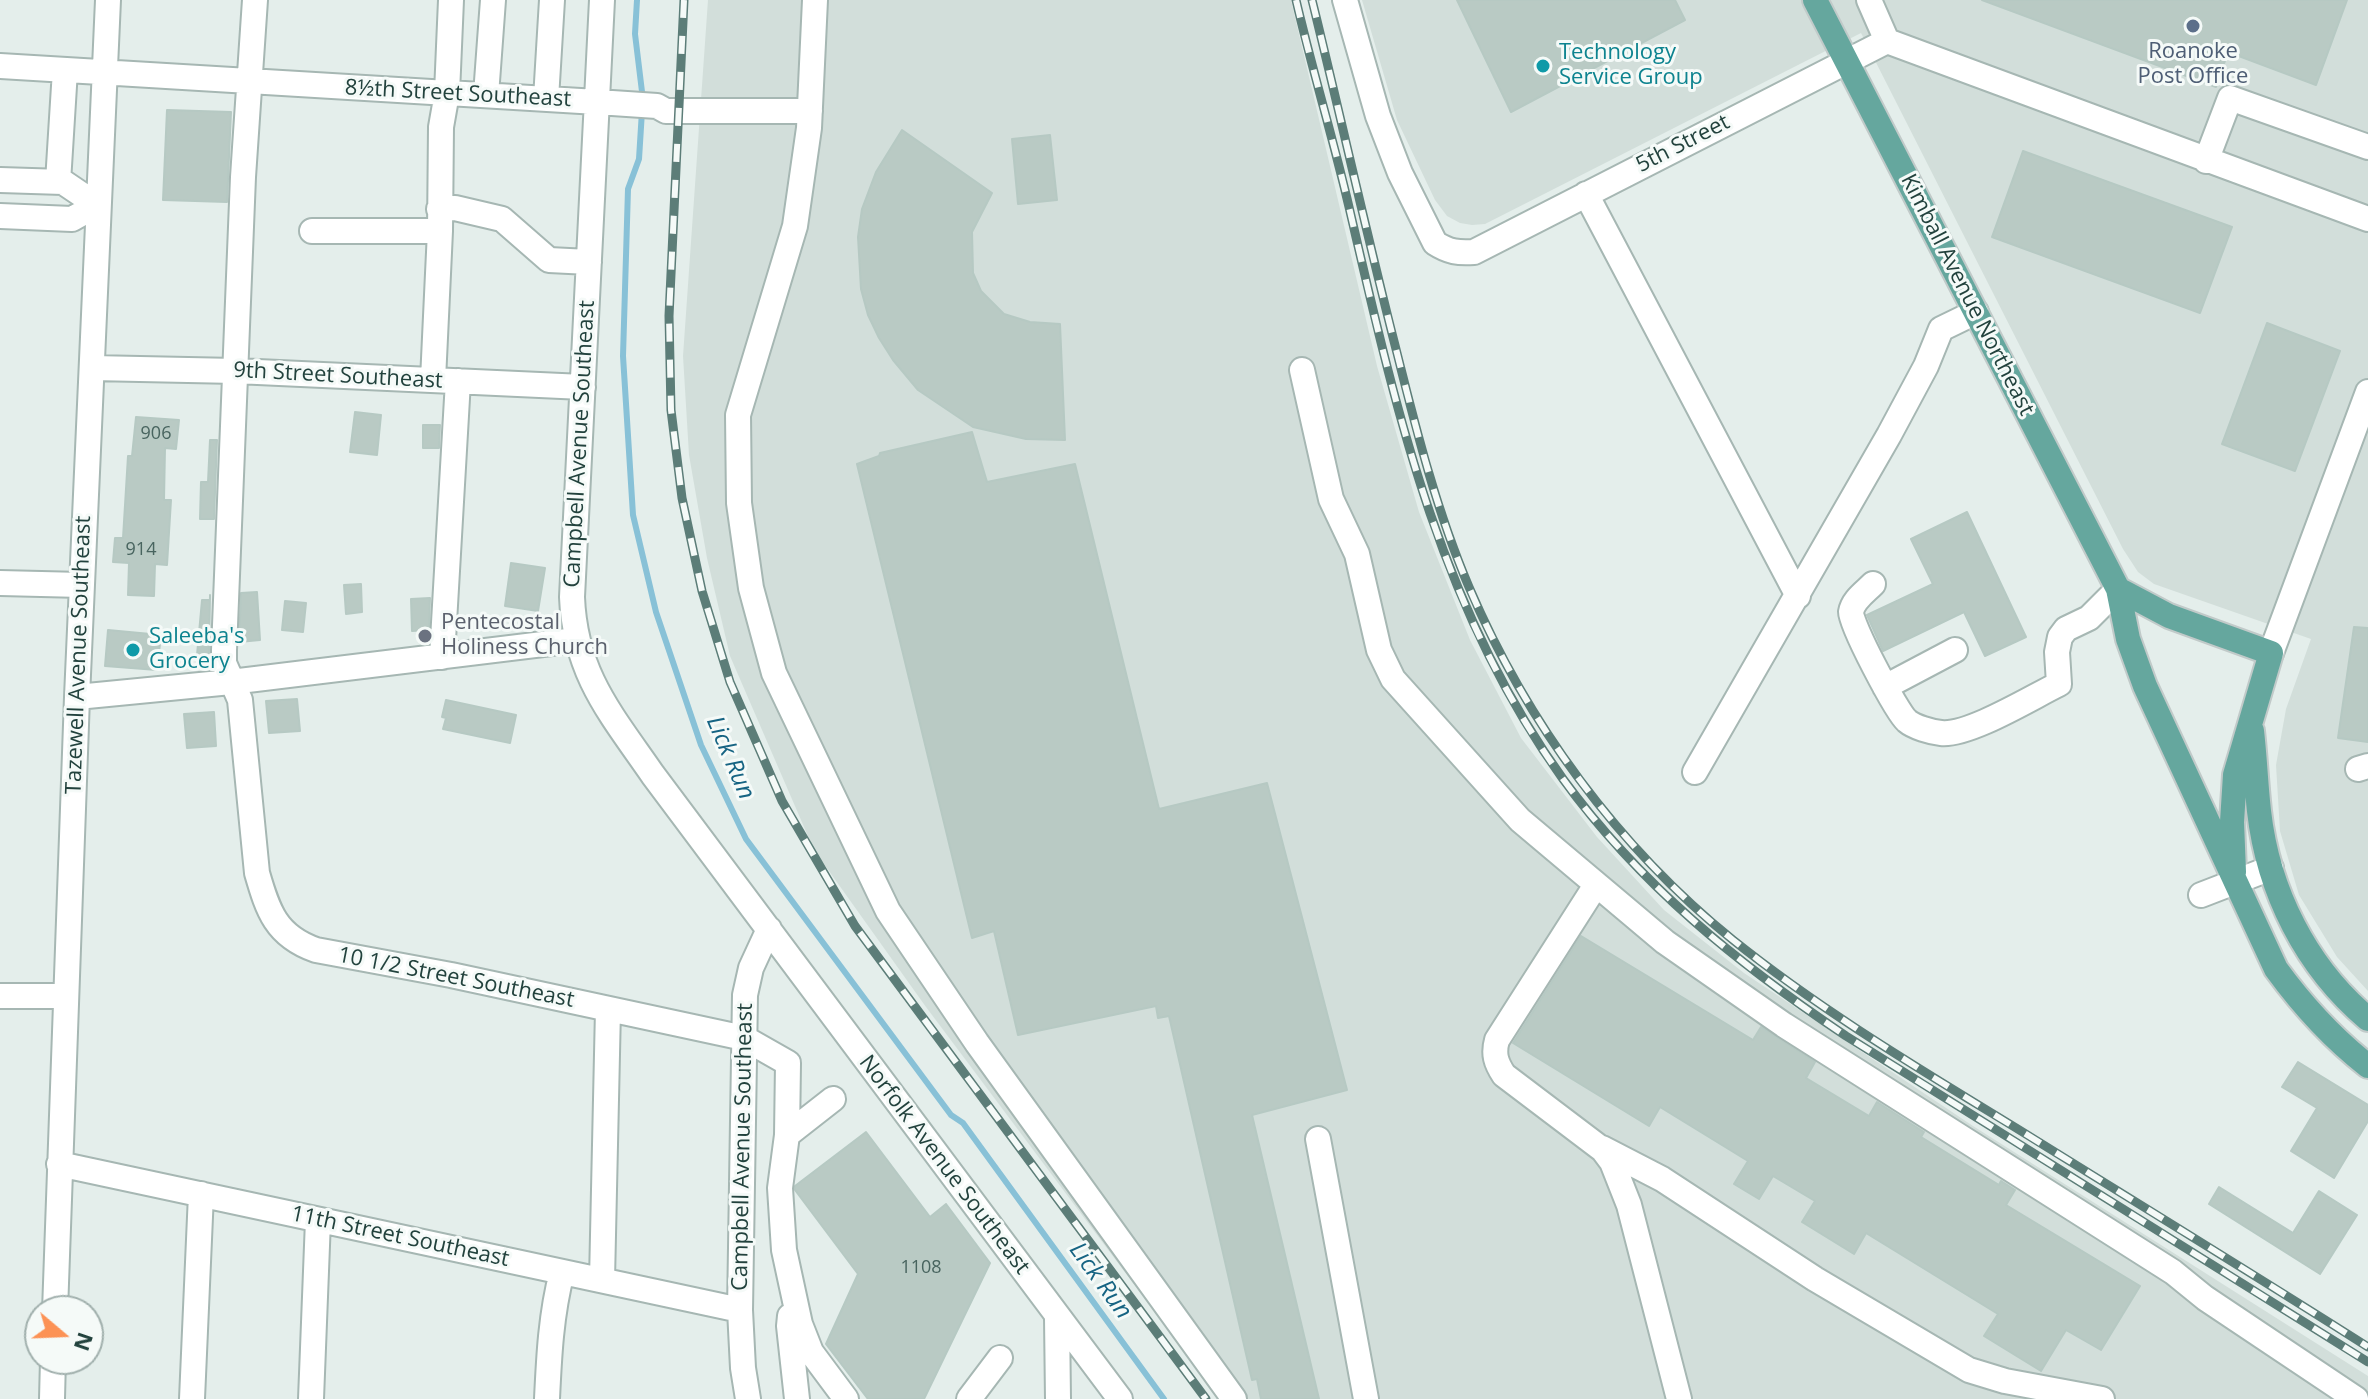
<!DOCTYPE html>
<html>
<head>
<meta charset="utf-8">
<style>
  body { margin:0 }
  #map { position:relative; width:2368px; height:1399px; overflow:hidden; background:#e4eeeb; font-family:"Open Sans",sans-serif }
  canvas { display:block }
  .north { position:absolute; left:24px; top:1295px; width:80px; height:80px; box-sizing:border-box; background:#f5faf8; border:2px solid #a1b0ad; border-radius:50%; rotate:109deg; font-size:22px; font-weight:700; line-height:32px; text-align:center; color:#22423d }
  .north::after { content:''; display:block; margin:auto; width:28px; height:36px; background:#fc9255; clip-path:polygon(50% 0,100% 100%,50% 72%,0 100%) }
</style>
</head>
<body>
<div id="map">
<canvas width="2368" height="1399"></canvas>
<div class="north">N</div>
</div>
<script>
const g = document.querySelector('canvas').getContext('2d');
g.lineJoin = 'round';
function paint(path, color) { g.fillStyle = color; g.fill(path, 'evenodd'); }
function stroke(path, color, width, dash) { g.strokeStyle = color; g.lineWidth = width; g.lineCap = dash ? 'butt' : 'round'; g.setLineDash(dash || []); g.stroke(path); }
function label(font, color, halo, rows, align = 'center') {
  g.font = font + ' "Open Sans",sans-serif'; g.lineWidth = 6; g.setLineDash([]); g.textBaseline = 'middle'; g.strokeStyle = halo; g.fillStyle = color; for (const [text, x, y, turn = 0] of rows) {
    g.save(); g.translate(x, y); g.rotate((+turn || 0) * Math.PI / 180); g.textAlign = isNaN(turn) ? turn : align; if (halo) g.strokeText(text, 0, 0); g.fillText(text, 0, 0); g.restore();
  }
}
const built = new Path2D(`
  M708 0H1291L1377 366 1419 512 1470 640 1521 738 1597 837 1664 910 1744 973 1973 1126 2368 1376V1399H1220L926 1007 814 850 730 656 707 558 689 455 683 356Z
  M1362 0H2368V991L2337 957 2299 895 2280 831 2276 765 2286 709 2311 639 2154 584 2138 572 2123 549 1861 33 1485 224 1472 225 1460 223 1447 216 1435 200 1397 120Z`);
const stream = new Path2D(`
  M637 0 635 34 643 100
  M642 111 639 159 628 189 623 356 633 515 656 612 701 745 746 839 951 1115 963 1123 1164 1399`);
const building = new Path2D(`
  M1457 0H1675L1685 20 1511 112Z
  M1982 0H2347L2316 85 2228 52 2216 87Z
  M167 110 231 112 227 202 163 200Z
  M902 130 992 193 972 232 973 273 981 291 1004 314 1030 322 1060 324 1065 440 1026 439 973 427 918 390 893 360 879 338 868 315 861 289 858 237 862 209 876 172Z
  M1050 135 1057 200 1018 204 1012 139Z
  M2023 151 2232 227 2200 313 1992 237Z
  M2267 323 2340 351 2295 471 2222 444Z
  M355 412 381 415 377 455 350 452Z
  M136 417 179 420 176 449 165 448 164 500H171L167 565 155 564 154 596 128 595 129 563 113 562 115 538H123L128 456H132Z
  M423 425H440L439 448H423Z
  M972 432 987 482 1075 464 1159 809 1267 783 1347 1090 1252 1115 1319 1399H1261L1257 1379 1252 1380 1169 1016 1158 1018 1156 1006 1018 1035 994 931 972 938 857 464 879 456 880 453Z
  M210 440H217L214 519H200L201 482H208Z
  M1967 512 2026 637 1985 656 1964 612 1883 651 1867 615 1933 584 1911 539Z
  M511 563 545 568 538 611 505 606Z
  M361 584 362 612 346 614 344 585Z
  M257 592 260 640 239 642 241 593Z
  M210 595 209 655H197L202 600H210Z
  M430 598 429 630 412 631 411 599Z
  M285 601 306 603 303 632 282 630Z
  M2354 627 2368 628V742L2338 738Z
  M108 630 161 635 157 670 105 666Z
  M297 699 300 731 269 733 266 701Z
  M446 700 516 715 510 743 443 729 446 718 442 717Z
  M214 712 216 746 187 748 184 714Z
  M1581 936 1753 1040 1761 1027 1815 1062 1806 1078 1869 1116 1877 1102 1924 1132 1921 1137 1999 1185 2001 1181 2015 1190 2006 1205 2140 1286 2101 1350 2066 1330 2041 1371 1984 1336 1998 1314 1866 1233 1854 1254 1802 1222 1815 1201 1773 1176 1759 1199 1734 1184 1748 1161 1660 1107 1649 1126 1513 1043Z
  M2298 1062 2368 1105V1121L2334 1178 2291 1151 2317 1108 2282 1087Z
  M866 1132 930 1217 946 1204 990 1263 924 1399H868L826 1344 858 1274 795 1190V1186Z
  M2219 1187 2293 1233 2319 1191 2357 1215 2320 1274 2209 1204Z`);
const minor = new Path2D(`
  M255 0 243 177 224 650V663L240 700 257 873C268 911 276 936 316 950L451 975 744 1038 788 1063 787 1135 780 1188 784 1250 800 1324 811 1352 846 1399
  M602 0 572 597C575 674 611 714 653 775L1120 1399
  M815 0 809 128 795 226 738 415 739 503 751 588 774 673 888 911 977 1043 1234 1399
  M1345 0 1378 116 1400 173 1435 243C1449 252 1458 253 1474 252L1887 41 2368 219
  M1869 0 1887 41
  M0 66 597 102 657 106 666 111H810
  M486 95 493 0
  M546 99 552 0
  M2206 161 2230 98 2368 147
  M0 180 63 182 97 205 72 219 0 216
  M58 182 65 70
  M1586 194 1798 596
  M439 209 455 208 502 219 549 260 589 262
  M312 231H440
  M92 368 236 371 583 387
  M1302 370 1331 499 1357 554 1379 650 1393 679 1520 820 1665 942 1784 1025 2173 1272 2205 1298 2356 1399
  M433 380 440 231 441 127 447 93 451 0
  M0 583 82 585
  M1873 584C1864 593 1853 600 1851 612 1850 623 1896 711 1907 721 1914 727 1931 732 1941 733 1969 736 2032 697 2059 684L2057 652 2060 637 2066 629 2089 618 2118 589
  M2271 653 2368 392
  M442 657 458 381
  M1885 687 1955 650
  M77 697 231 682 576 640
  M2358 769 2368 766
  M1695 772 1889 435 1926 366 1941 329 1976 312
  M1596 885 1497 1040C1493 1054 1496 1063 1504 1075L1603 1150 1612 1162 1629 1205 1679 1399
  M2201 895 2271 868
  M0 996H66
  M787 1135 833 1099
  M1318 1139 1366 1399
  M1602 1148 1662 1179 1815 1279 1969 1370 2005 1381 2102 1399
  M59 1164 740 1310
  M602 1280 608 1009
  M55 1311 77 697 108 0
  M790 1316 789 1326 797 1399
  M1057 1318 1058 1399
  M52 1399 53 1359
  M192 1399 201 1194
  M311 1399 318 1220
  M547 1399C549 1356 551 1314 562 1272
  M748 1399 743 1368 740 1310 745 995 751 968 769 929
  M969 1399 1000 1358`);
const major = new Path2D(`
  M1815 0 2118 589 2128 639 2145 686 2276 969C2303 1006 2332 1038 2368 1066
  M2118 589 2169 616 2271 653 2235 775 2232 822 2234 872
  M2252 731C2255 757 2256 784 2259 811 2268 891 2306 967 2368 1019`);
const rail = new Path2D(`
  M684 0 669 316 671 410 682 498 702 591 730 682 782 801 855 926 1206 1399
  M1296 0C1312 69 1333 138 1349 207 1396 410 1439 607 1563 779 1641 886 1737 963 1846 1036L2368 1362
  M1312 0C1341 118 1367 236 1397 353 1417 433 1437 512 1469 587 1527 723 1618 847 1733 940 1823 1012 1923 1071 2021 1131 2137 1203 2253 1274 2368 1347`);
const markers = [
  [2193,26,8,"#5c6f8a"],
  [1543,66,8,"#0f9aa8"],
  [425,636,8,"#6b7280"],
  [133,650,8,"#0f9aa8"]
];
const numberNames = [
  ["906",156,434],
  ["914",141,550],
  ["1108",921,1268]
];
const serviceNames = [
  ["Roanoke",2193,52],
  ["Post Office",2193,77]
];
const cultureNames = [
  ["Technology",1559,53],
  ["Service Group",1559,78],
  ["Saleeba's",149,637],
  ["Grocery",149,662]
];
const streetNames = [
  ["8½th Street Southeast",458,94,3],
  ["5th Street",1683,144,-27],
  ["Kimball Avenue Northeast",1967,295,63],
  ["9th Street Southeast",338,376,3],
  ["Campbell Avenue Southeast",580,444,-87],
  ["Tazewell Avenue Southeast",79,655,-88],
  ["10 1/2 Street Southeast",456,978,11],
  ["Campbell Avenue Southeast",743,1147,-89],
  ["Norfolk Avenue Southeast",944,1165,53],
  ["11th Street Southeast",400,1237,12]
];
const worshipNames = [
  ["Pentecostal",441,623],
  ["Holiness Church",441,648]
];
const waterNames = [
  ["Lick Run",730,758,67],
  ["Lick Run",1100,1281,54]
];
paint(built, '#d2deda');
stroke(stream, '#88c1d7', 6);
paint(building, '#b9cac4');
stroke(building, '#b6c9c3', 2);
stroke(minor, '#a6b7b3', 28);
stroke(major, '#c1cac9', 28);
stroke(minor, '#fff', 24);
stroke(major, '#65a79e', 24);
stroke(rail, '#5c7d78', 9);
stroke(rail, '#f5faf8', 6, [18]);
for (const [x, y, r, color] of markers) { const dot = new Path2D(); dot.arc(x, y, r, 0, 2 * Math.PI); g.fillStyle = color; g.fill(dot); stroke(dot, '#f5faf8', 3); }
label('18px', '#48645f', null, numberNames);
label('22px', '#4e5e75', '#f5faf8', serviceNames);
label('22px', '#0d838f', '#f5faf8', cultureNames, 'left');
label('22px', '#22423d', '#f5faf8', streetNames);
label('22px', '#5b616d', '#f5faf8', worshipNames, 'left');
label('italic 24px', '#166483', '#f5faf8', waterNames);
</script>
</body>
</html>
